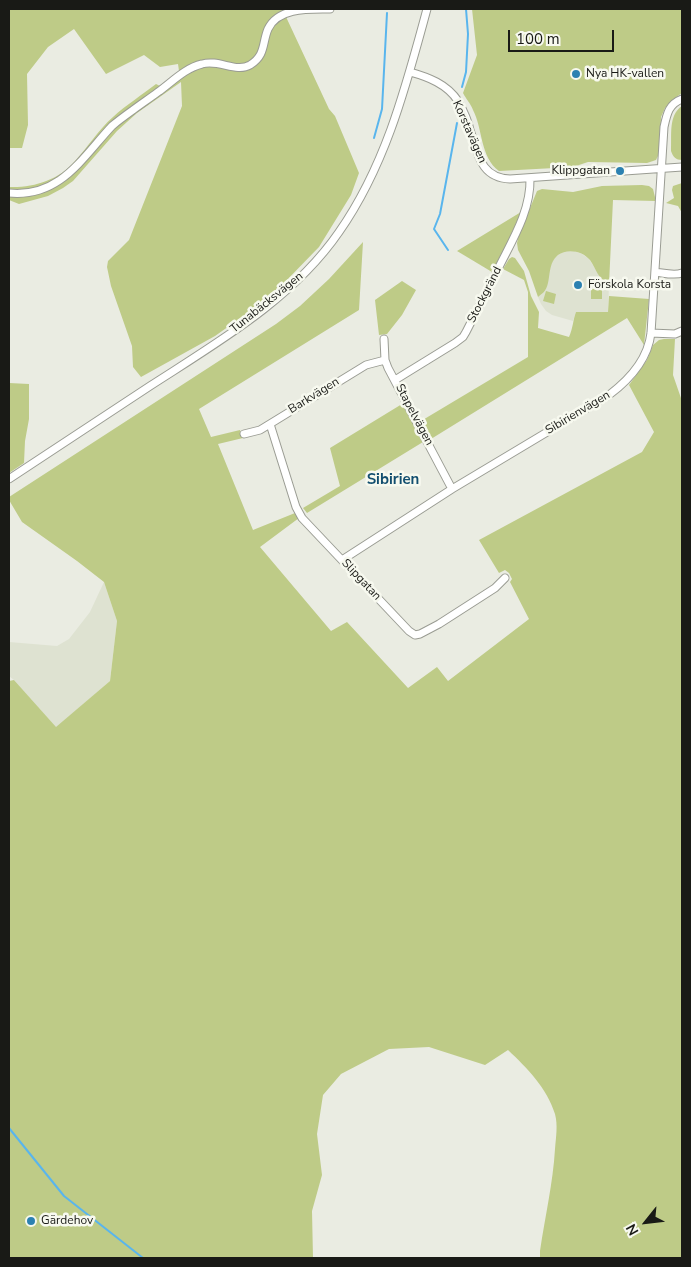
<!DOCTYPE html>
<html>
<head>
<meta charset="utf-8">
<style>
  body { margin:0 }
  #map { position:relative; width:691px; height:1267px; overflow:hidden; background:#eaece2; font-family:"Nunito Sans",sans-serif }
  canvas { display:block }
  .frame { position:absolute; inset:0; border:10px solid #191a16; pointer-events:none }
  .north { position:absolute; left:621px; top:1197px; width:50px; height:50px; -webkit-text-stroke:4px #f7f9ef; paint-order:stroke; rotate:241deg; font-size:14px; font-weight:700; line-height:20px; text-align:center; color:#191a16 }
  .north::after { content:''; display:block; margin:auto; width:18px; height:22px; background:#191a16; clip-path:polygon(50% 0,100% 100%,50% 72%,0 100%) }
  .scale { position:absolute; left:508px; top:30px; width:106px; height:22px; box-sizing:border-box; border:2px solid #191a16; border-top:0; padding-left:6px; font-size:15px; line-height:18px; white-space:nowrap; color:#191a16; -webkit-text-stroke:4px #f7f9ef; paint-order:stroke }
</style>
</head>
<body>
<div id="map">
<canvas width="691" height="1267"></canvas>
<div class="frame"></div>
<div class="north">N</div>
<div class="scale">100 m</div>
</div>
<script>
const g = document.querySelector('canvas').getContext('2d');
g.lineJoin = 'round';
function paint(path, color) { g.fillStyle = color; g.fill(path, 'evenodd'); }
function stroke(path, color, width, dash) { g.strokeStyle = color; g.lineWidth = width; g.lineCap = dash ? 'butt' : 'round'; g.setLineDash(dash || []); g.stroke(path); }
function label(font, color, halo, rows, align = 'center') {
  g.font = font + ' "Nunito Sans",sans-serif'; g.lineWidth = 5; g.setLineDash([]); g.textBaseline = 'middle'; g.strokeStyle = halo; g.fillStyle = color; for (const [text, x, y, turn = 0] of rows) {
    g.save(); g.translate(x, y); g.rotate((+turn || 0) * Math.PI / 180); g.textAlign = isNaN(turn) ? turn : align; if (halo) g.strokeText(text, 0, 0); g.fillText(text, 0, 0); g.restore();
  }
}
const built = new Path2D(`
  M565 251H574L582 254 589 259 603 281 609 284 608 312H576L573 321 552 315 546 311 541 304 538 297 545 291 547 286 549 270 552 262 555 257Z
  M104 582 117 621 110 681 56 728 14 680 9 676V642L57 646 69 639 90 612Z`);
const green = new Path2D(`
  M9 9H284L287 19 329 109 335 116 359 173 351 195 319 247 284 283 249 312 215 336 141 377 133 367 132 346 111 286 107 267 108 261 129 240 182 106 181 82 137 113 117 131 73 181 63 188 48 196 19 204 9 200V196C19 197 29 196 39 193 78 182 94 147 122 122 139 106 162 92 180 78L178 64 160 67 144 55 106 74 74 29 48 47 27 74 28 125 22 148H10L9 147Z
  M472 9H682V93L672 100 665 108 661 117 660 152 656 160 647 163 588 162 573 167 499 171C480 157 483 129 473 110 471 104 466 99 463 93L477 55Z
  M156 84 160 86 109 124 74 165 55 181 30 190H9V187C33 188 59 180 75 161 88 147 98 130 113 117 126 105 142 95 156 84Z
  M682 106V160C676 160 673 157 671 151 672 136 668 115 682 106Z
  M682 183V213L678 206 666 203 674 198 672 190 673 186Z
  M642 185 649 186 653 189 656 201 613 200 609 284C597 278 597 270 590 260 583 251 567 248 558 255 546 265 552 282 544 292 542 294 540 295 538 297L529 271 518 250 517 243 519 235 537 191 542 189 573 192 602 186Z
  M521 212 509 239 492 272 457 251Z
  M363 242 359 310 199 409 211 437 240 430 243 438 218 444 253 530 295 513 299 518 260 547 331 631 347 622 408 688 437 667 448 681 529 619 510 582 512 579 509 573 505 570 499 573 479 540 642 452 654 432 629 385 647 360 653 345 659 340 664 339H675L673 375 682 401V1258H540V1251C545 1217 553 1183 555 1149 556 1137 558 1125 555 1114 547 1088 527 1068 508 1050L485 1065 429 1047 389 1049 341 1074 323 1095 317 1134 322 1175 312 1211 313 1258H9V681L14 680 56 727 110 681 117 621 104 582 77 561 22 522 9 500V497L276 324 300 306 329 279Z
  M512 257 515 258 524 271 531 296 539 312 538 328 569 337C573 328 573 320 576 312H608L609 296 649 299 644 345 627 318 431 439 421 421 528 357V292L524 280 503 269 509 259Z
  M402 281 416 290 402 315 387 334 379 335 375 300Z
  M591 289H602V299H591Z
  M546 291 556 294 554 304 543 301Z
  M9 383 29 384V419L25 441 24 463 9 473Z
  M402 404 423 442 307 513 303 508 340 486 330 448Z`);
const stream = new Path2D(`
  M462 87 466 72 468 34 466 9
  M374 138 382 109 387 13
  M448 250 434 229 440 214 457 123
  M9 1128 64 1196 143 1258`);
const minor = new Path2D(`
  M410 72C428 77 447 84 458 101 463 110 468 120 470 130 478 153 480 178 510 179L682 167
  M9 193C60 198 82 158 112 126 119 120 126 115 133 110 141 104 150 98 158 92 172 82 185 68 202 64 219 59 236 73 250 65 266 55 262 43 268 29 278 7 310 9 330 9
  M655 272C664 273 674 276 682 273
  M651 333 675 334 682 331
  M384 339 385 360 388 368 452 489
  M395 380 455 343 463 337 466 332C477 310 488 289 499 267 513 239 531 210 530 178
  M270 424 296 507 302 518 409 631 415 635 420 634 439 624 495 588 505 578
  M244 434 260 430 366 365 385 360
  M9 479C56 448 103 417 150 386 218 342 293 299 339 232 386 165 406 86 427 9
  M342 560 452 489 609 395C629 380 648 359 651 333L664 127C667 113 669 104 682 99`);
const markers = [
  [576,74,5,"#2c81b1"],
  [620,171,5,"#2c81b1"],
  [578,285,5,"#2c81b1"],
  [31,1221,5,"#2c81b1"]
];
const poiNames = [
  ["Nya HK-vallen",586,74],
  ["Klippgatan",610,171,"right"],
  ["Förskola Korsta",588,285],
  ["Gärdehov",41,1221]
];
const streetNames = [
  ["Korstavägen",469,132,66],
  ["Stockgränd",485,295,-63],
  ["Tunabäcksvägen",267,303,-39],
  ["Barkvägen",314,396,-32],
  ["Sibirienvägen",578,413,-31],
  ["Stapelvägen",414,415,62],
  ["Slipgatan",361,580,47]
];
const quarterNames = [
  ["Sibirien",393,480]
];
paint(built, '#dee2d1');
paint(green, '#becb87');
stroke(stream, '#59b5ed', 2);
stroke(minor, '#9a9c93', 9);
stroke(minor, '#fff', 7);
for (const [x, y, r, color] of markers) { const dot = new Path2D(); dot.arc(x, y, r, 0, 2 * Math.PI); g.fillStyle = color; g.fill(dot); stroke(dot, '#f7f9ef', 2); }
label('12px', '#191a16', '#f7f9ef', poiNames, 'left');
label('12px', '#191a16', '#f7f9ef', streetNames);
label('bold 15px', '#124e6f', '#f7f9ef', quarterNames);
</script>
</body>
</html>
